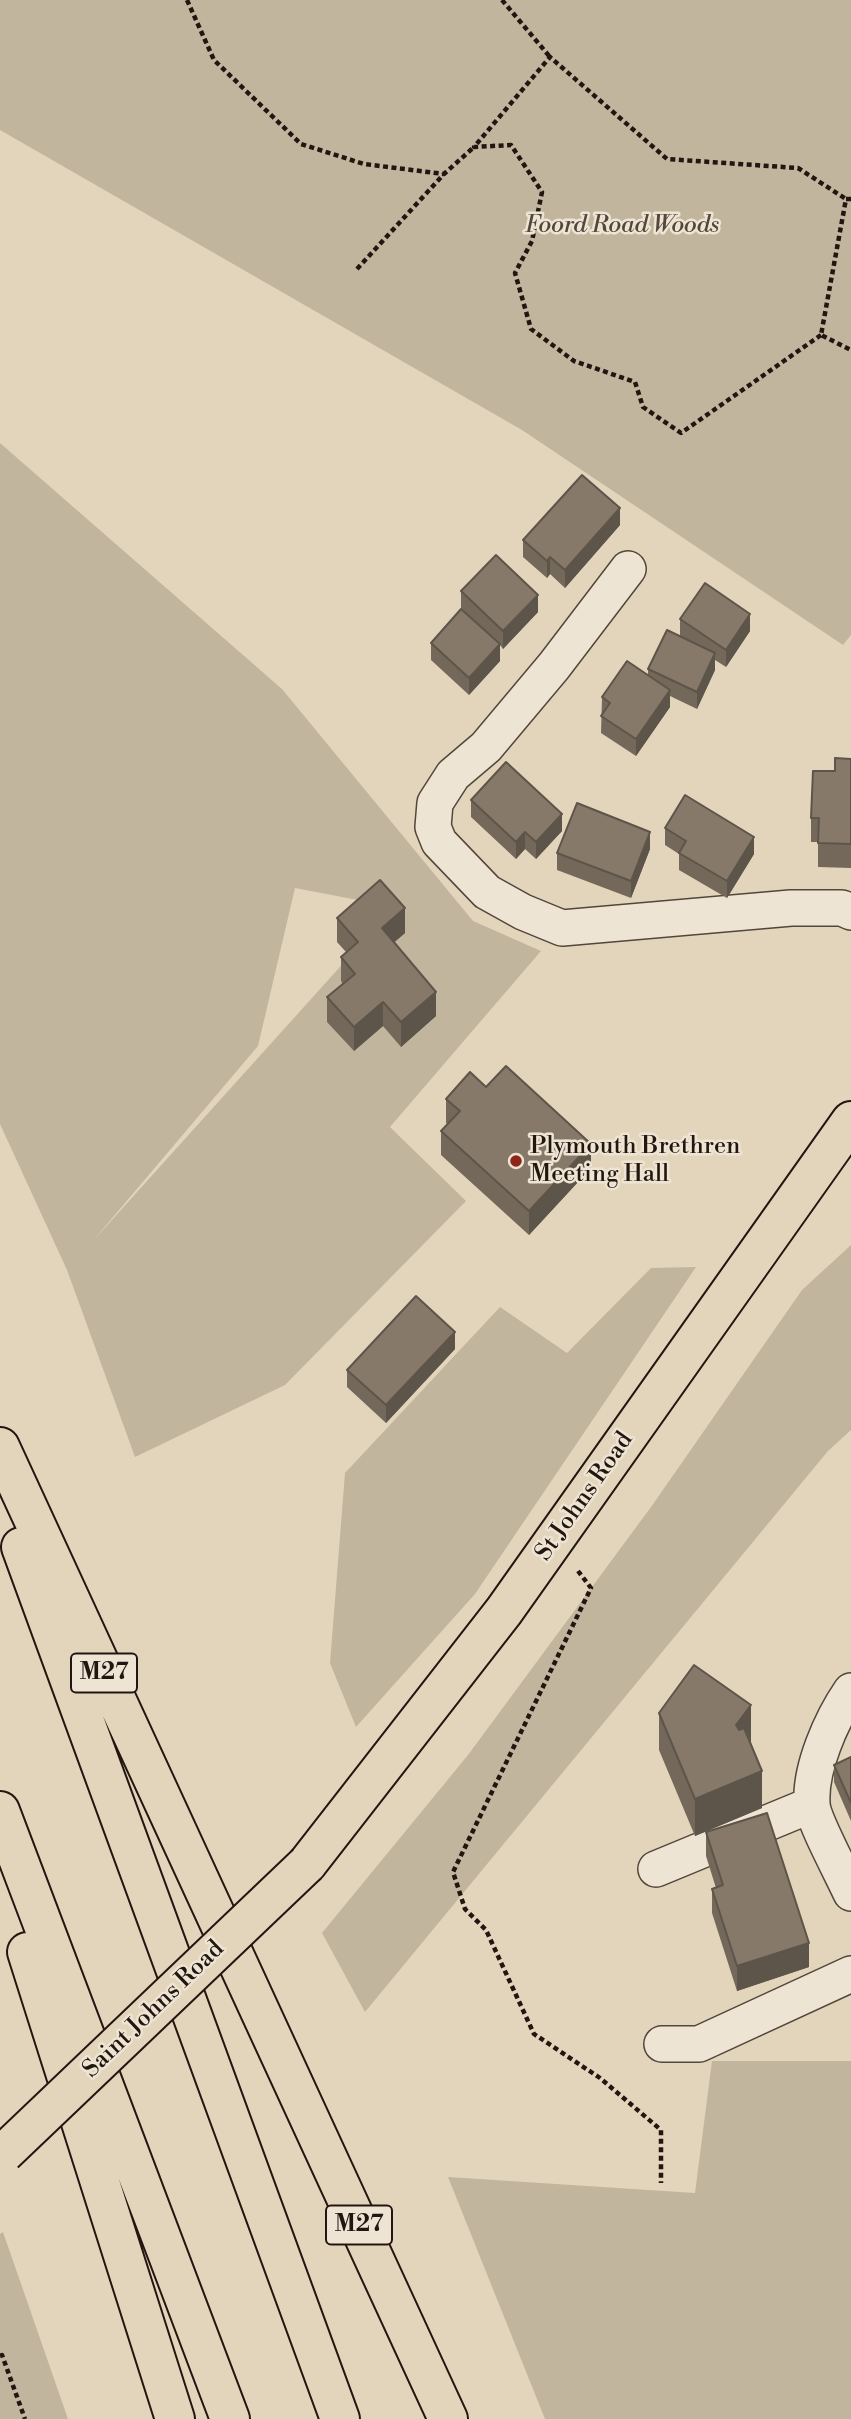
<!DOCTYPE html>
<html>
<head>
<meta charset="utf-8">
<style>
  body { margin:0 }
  canvas { display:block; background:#e3d5bb }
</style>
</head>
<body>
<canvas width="851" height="2419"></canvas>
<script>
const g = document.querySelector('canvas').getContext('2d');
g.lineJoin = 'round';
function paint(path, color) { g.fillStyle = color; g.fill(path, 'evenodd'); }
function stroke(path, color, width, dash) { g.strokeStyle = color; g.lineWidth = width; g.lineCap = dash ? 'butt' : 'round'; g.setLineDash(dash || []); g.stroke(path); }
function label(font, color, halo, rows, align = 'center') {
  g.font = font + ' "Libre Bodoni",serif'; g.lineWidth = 5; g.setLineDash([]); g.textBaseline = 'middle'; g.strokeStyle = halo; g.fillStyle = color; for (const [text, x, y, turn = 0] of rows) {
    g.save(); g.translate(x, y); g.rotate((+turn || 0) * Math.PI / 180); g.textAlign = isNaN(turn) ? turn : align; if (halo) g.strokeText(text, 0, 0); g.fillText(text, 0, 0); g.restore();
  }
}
const green = new Path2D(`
  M0 0H851V635L843 645 522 430 0 130Z
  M0 443 282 689 473 921 541 951 390 1127 466 1201 285 1385 135 1457 67 1270 0 1124ZM295 888 394 907 92 1242 258 1046Z
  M851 1245V1430L828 1451 365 2012 322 1933 468 1755 651 1507 802 1290Z
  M696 1267 475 1594 356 1727 330 1663 345 1473 500 1307 567 1353 651 1268Z
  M712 2061H851V2419H545L448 2177 695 2193Z
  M3 2232 68 2419H0V2234Z`);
const path = new Path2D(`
  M187 0 214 60 301 144 364 164 444 174
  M502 0 550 57
  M851 199H846L821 335 851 350
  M357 269 444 174 474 147
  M821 335 681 433 643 407 635 382 574 361 531 329 515 273 532 241 542 192 511 145 474 147 550 57 667 159 798 168 846 199
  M578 1571 591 1588 453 1872 465 1909 486 1930 534 2034 600 2078 661 2130V2183
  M0 2356 2 2355 25 2419`);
const minor = new Path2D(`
  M628 569 554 666 486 747 453 775 435 803 433 827 439 842 487 892 523 912 562 928 791 908H842L851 912
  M851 1691C831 1720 810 1768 812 1803 812 1818 843 1875 851 1893
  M656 1869 811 1805
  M662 2044H699L851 1974`);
const major = new Path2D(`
  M307 1864 504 1611 851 1121`);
const highway = new Path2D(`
  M0 1447 448 2419
  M21 1547 340 2419
  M0 1811 230 2419
  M27 1952 175 2419`);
const majorBridge = new Path2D(`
  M4 2153 307 1864`);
const wall = new Path2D(`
  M620 525 565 588 550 574 547 578 523 557V540Z
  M461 591 538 612 503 649 500 645V661L469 695 431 660V643L477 624 461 608Z
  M680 619 750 631 726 667 715 660V670L697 709 670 696V707L636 756 601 733 602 697 648 675V669L680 636Z
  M851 759V868L818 867V842H811V818L835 771Z
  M471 800 562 831 536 859 525 849 516 859 471 817Z
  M665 828 754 854 727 898 679 870V854L665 845Z
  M650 849 631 898 557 870V853Z
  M337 918 405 933 394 942 436 1016 401 1047 383 1026 354 1051 327 1022V997L343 984 341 981V957L346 952 337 942Z
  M486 1087 591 1168 529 1235 441 1155V1131L448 1124 446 1123V1099Z
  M455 1349 386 1423 347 1387V1370Z
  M659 1713 751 1743 762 1808 695 1836 659 1750Z
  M851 1757V1821L834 1782V1765Z
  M706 1832 809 1967 737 1991 712 1913V1889L716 1888 706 1856Z`);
const shadedWall = new Path2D(`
  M620 508V525L565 588V570Z
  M550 557V574L547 578V561Z
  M538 595V612L503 649V631Z
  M750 614V631L726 667V650Z
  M500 644V661L469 695V678Z
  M715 653V670L697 709V692Z
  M670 690V707L636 756V739Z
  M562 814V831L536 859V842Z
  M525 832V849L516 859V842Z
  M650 832V849L631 898V881Z
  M754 837V854L727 898V881Z
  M405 908V933L382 953V928Z
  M436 992V1016L401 1047V1022Z
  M383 1002V1026L354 1051V1027Z
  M591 1144V1168L529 1235V1211Z
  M455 1332V1349L386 1423V1405Z
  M751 1705V1743L736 1762V1725Z
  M762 1771V1808L695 1836V1799Z
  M809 1943V1967L737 1991V1966Z`);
const building = new Path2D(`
  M582 475 620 508 565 570 550 557 547 561 523 540Z
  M496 555 538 595 503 631 461 591Z
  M705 583 750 614 726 650 680 619Z
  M461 609 500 644 469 678 431 643Z
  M667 630 715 653 697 692 648 669Z
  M627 661 670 690 636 739 601 716 610 703 602 697Z
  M835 758 851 759V844L818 843 819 818H811L813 771H835Z
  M506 762 562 814 536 842 525 832 516 842 471 800Z
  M685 795 754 837 727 881 679 853 686 841 665 828Z
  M577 803 650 832 631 881 557 853Z
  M380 880 405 908 382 928 436 992 401 1022 383 1002 354 1027 327 997 355 974 341 957 358 942 337 918Z
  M506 1066 591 1144 529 1211 441 1131 460 1111 446 1099 470 1072 486 1087Z
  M416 1296 455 1332 386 1405 347 1370Z
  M694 1665 751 1705 736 1725 739 1730 744 1728 762 1771 695 1799 659 1713Z
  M851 1757V1803L834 1765Z
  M767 1813 809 1943 737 1966 712 1889 723 1885 706 1832Z`);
const markers = [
  [516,1161,7,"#8f2418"]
];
const shields = [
  [104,1673,66],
  [359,2225,66]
];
const shieldNames = [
  ["M27",104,1673],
  ["M27",359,2225]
];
const parkNames = [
  ["Foord Road Woods",622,226]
];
const poiNames = [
  ["Plymouth Brethren",530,1147],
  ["Meeting Hall",530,1175]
];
const streetNames = [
  ["St Johns Road",585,1497,-55],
  ["Saint Johns Road",154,2010,-44]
];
paint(green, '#c2b59e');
stroke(minor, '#53463b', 38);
stroke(major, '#231610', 42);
stroke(highway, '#231610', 42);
stroke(path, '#231610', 4.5, [5, 3.5]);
stroke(minor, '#ede4d3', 35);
stroke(major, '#e3d5bb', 38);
stroke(highway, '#e3d5bb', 38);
stroke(majorBridge, '#231610', 42, []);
stroke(majorBridge, '#e3d5bb', 38);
paint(wall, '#74685a');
paint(shadedWall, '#5e554a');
paint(building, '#877969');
stroke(building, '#5e554a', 2);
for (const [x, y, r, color] of markers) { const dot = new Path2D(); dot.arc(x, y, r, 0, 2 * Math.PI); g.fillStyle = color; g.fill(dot); stroke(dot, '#ede4d3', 2.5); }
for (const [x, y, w] of shields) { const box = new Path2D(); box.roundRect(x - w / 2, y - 19.5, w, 39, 5); g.fillStyle = '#ede4d3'; g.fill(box); stroke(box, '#231610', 2); }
label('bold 23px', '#231610', null, shieldNames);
label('italic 24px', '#53463b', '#ede4d3', parkNames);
label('24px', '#231610', '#ede4d3', poiNames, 'left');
label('24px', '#231610', '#ede4d3', streetNames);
</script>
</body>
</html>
